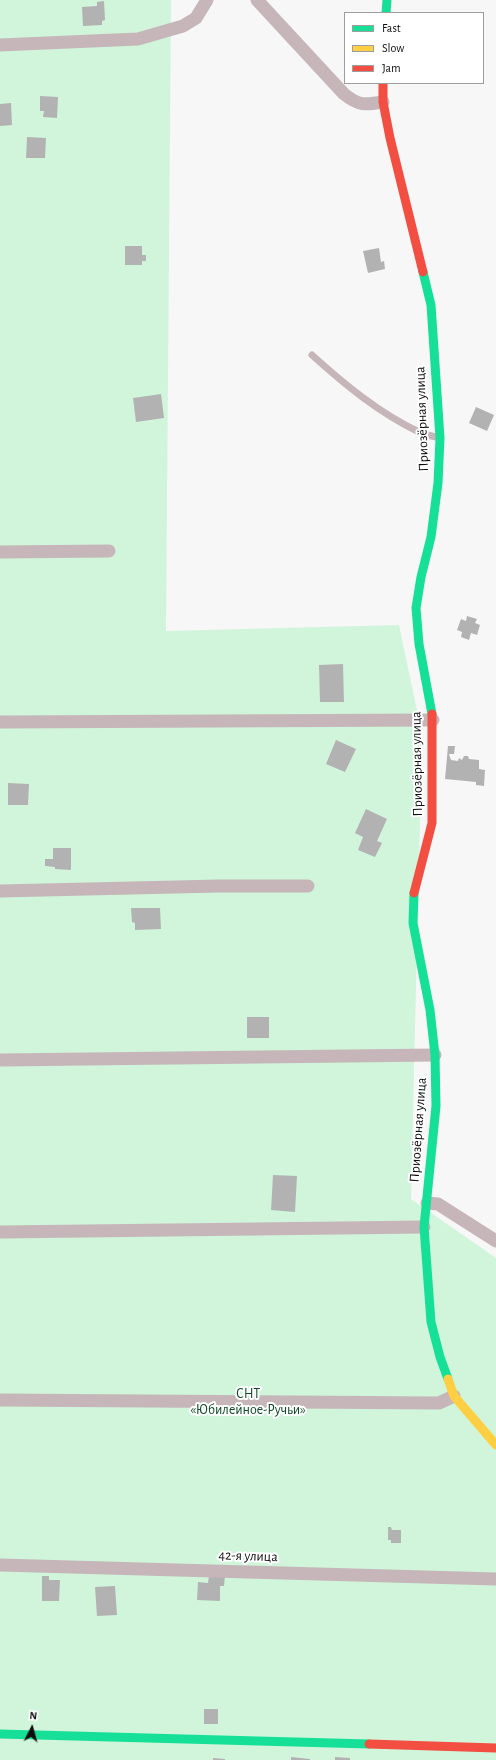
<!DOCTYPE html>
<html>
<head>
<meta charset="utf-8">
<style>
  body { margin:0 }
  #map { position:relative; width:496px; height:1760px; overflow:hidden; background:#f8f7f8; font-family:"Alegreya Sans",sans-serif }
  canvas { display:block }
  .legend { position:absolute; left:344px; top:12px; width:140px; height:72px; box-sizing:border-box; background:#fff; border:1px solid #9f9e9f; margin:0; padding:5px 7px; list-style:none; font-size:12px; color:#0e0d0e }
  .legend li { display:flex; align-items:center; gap:8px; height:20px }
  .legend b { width:20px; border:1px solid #9f9e9f }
  .north { position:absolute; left:12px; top:1708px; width:40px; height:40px; -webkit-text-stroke:3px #fff; paint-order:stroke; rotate:6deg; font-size:11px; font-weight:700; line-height:16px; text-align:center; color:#0e0d0e }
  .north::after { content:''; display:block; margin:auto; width:14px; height:18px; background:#0e0d0e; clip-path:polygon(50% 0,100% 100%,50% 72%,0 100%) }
</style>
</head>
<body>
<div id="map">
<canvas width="496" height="1760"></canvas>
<ul class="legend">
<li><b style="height:5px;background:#16e098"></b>Fast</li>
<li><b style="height:5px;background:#ffcf43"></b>Slow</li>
<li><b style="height:5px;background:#f24e42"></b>Jam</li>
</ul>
<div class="north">N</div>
</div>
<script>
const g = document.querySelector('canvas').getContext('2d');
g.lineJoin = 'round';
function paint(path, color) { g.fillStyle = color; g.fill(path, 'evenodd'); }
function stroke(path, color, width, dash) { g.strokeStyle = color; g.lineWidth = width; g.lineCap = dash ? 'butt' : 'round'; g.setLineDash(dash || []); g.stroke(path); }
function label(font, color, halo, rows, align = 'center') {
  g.font = font + ' "Alegreya Sans",sans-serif'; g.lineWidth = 4; g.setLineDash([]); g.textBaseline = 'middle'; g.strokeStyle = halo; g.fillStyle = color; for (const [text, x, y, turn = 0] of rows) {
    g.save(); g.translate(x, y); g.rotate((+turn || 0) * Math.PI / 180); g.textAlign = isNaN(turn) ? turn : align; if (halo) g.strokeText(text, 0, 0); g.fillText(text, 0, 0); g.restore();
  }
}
const green = new Path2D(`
  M0 0H171L166 631 399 625 422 734 411 1199 496 1258V1760H0Z`);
const building = new Path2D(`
  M104 1 105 20 102 21V25L83 26 82 7 97 6V2Z
  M40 96 58 97 57 118 43 117 44 111H40Z
  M11 103 12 125 0 126V104Z
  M27 137 46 138 45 158H26Z
  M125 246H142V255H146V261H142V265H125Z
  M379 248 381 262 384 261 385 269 368 273 363 251Z
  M161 394 164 418 136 422 133 398Z
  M476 407 494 415 487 431 469 423Z
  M467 616 477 619 475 623 480 625 477 635 471 633 469 640 461 637 462 632 457 630 461 619 466 621Z
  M343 664 344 702H320L319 665Z
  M336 740 356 749 345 772 326 764Z
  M448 746H455L454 754H449L451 760 458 761 459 758 462 760 464 756H468L469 759 479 760V769L485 770 484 786 476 785V782L445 779Z
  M8 783 29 784 28 805H8Z
  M366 809 387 819 377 841 382 843 375 857 358 850 363 837 355 833Z
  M53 848H71V870L55 869V867L45 866V859H53Z
  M131 908H160L161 929 135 930V923L132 922Z
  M247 1017H269V1038H247Z
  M273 1175 297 1176 295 1212 271 1210Z
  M388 1527H391L392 1530H401V1543H391V1540H388Z
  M209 1575 225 1576 224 1586H220V1601L197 1600 198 1582 208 1583Z
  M42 1576H49V1580H60L59 1601H42Z
  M115 1586 117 1615 97 1616 95 1587Z
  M204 1709H218V1724H204Z
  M291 1757 310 1759V1760H291Z
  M335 1757 350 1758V1760H335Z
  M213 1758 225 1759V1760H213Z`);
const lane = new Path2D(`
  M312 355C344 384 379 413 419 432 425 435 433 436 439 438`);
const street = new Path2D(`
  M257 0 344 94C359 106 365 105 383 102
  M0 45 138 39 183 26 196 18 207 0
  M0 552 109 551
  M0 722 433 720
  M0 891 219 886H308
  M0 1060 435 1055
  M427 1203 438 1204 496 1241
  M0 1232 424 1227
  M0 1400 439 1403 454 1396
  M0 1565 496 1579`);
const fast = new Path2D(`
  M386 13 387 0
  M423 272 431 305 440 438 438 483 431 537 421 577 416 608 419 644 432 714
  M414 893 413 923 430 1010 435 1055 436 1106 424 1227 431 1322 440 1357 448 1379
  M0 1734 369 1744`);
const slow = new Path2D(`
  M448 1379 454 1396 496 1445`);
const jam = new Path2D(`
  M383 83V102L390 138 423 272
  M414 893 432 823V714
  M369 1744 496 1748`);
const streetNames = [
  ["Приозёрная улица",422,419,-92],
  ["Приозёрная улица",417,764,-91],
  ["Приозёрная улица",418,1130,-86],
  ["42-я улица",248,1556,2]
];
const parkNames = [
  ["СНТ",248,1394],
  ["«Юбилейное-Ручьи»",248,1410]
];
paint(green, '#d0f5db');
paint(building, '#b3b2b3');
stroke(lane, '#c6b6ba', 7);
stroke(street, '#c6b6ba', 13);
stroke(fast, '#16e098', 9);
stroke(slow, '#ffcf43', 9);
stroke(jam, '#f24e42', 9);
label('14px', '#0e0d0e', '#fff', streetNames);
label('14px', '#104928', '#fff', parkNames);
</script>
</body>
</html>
